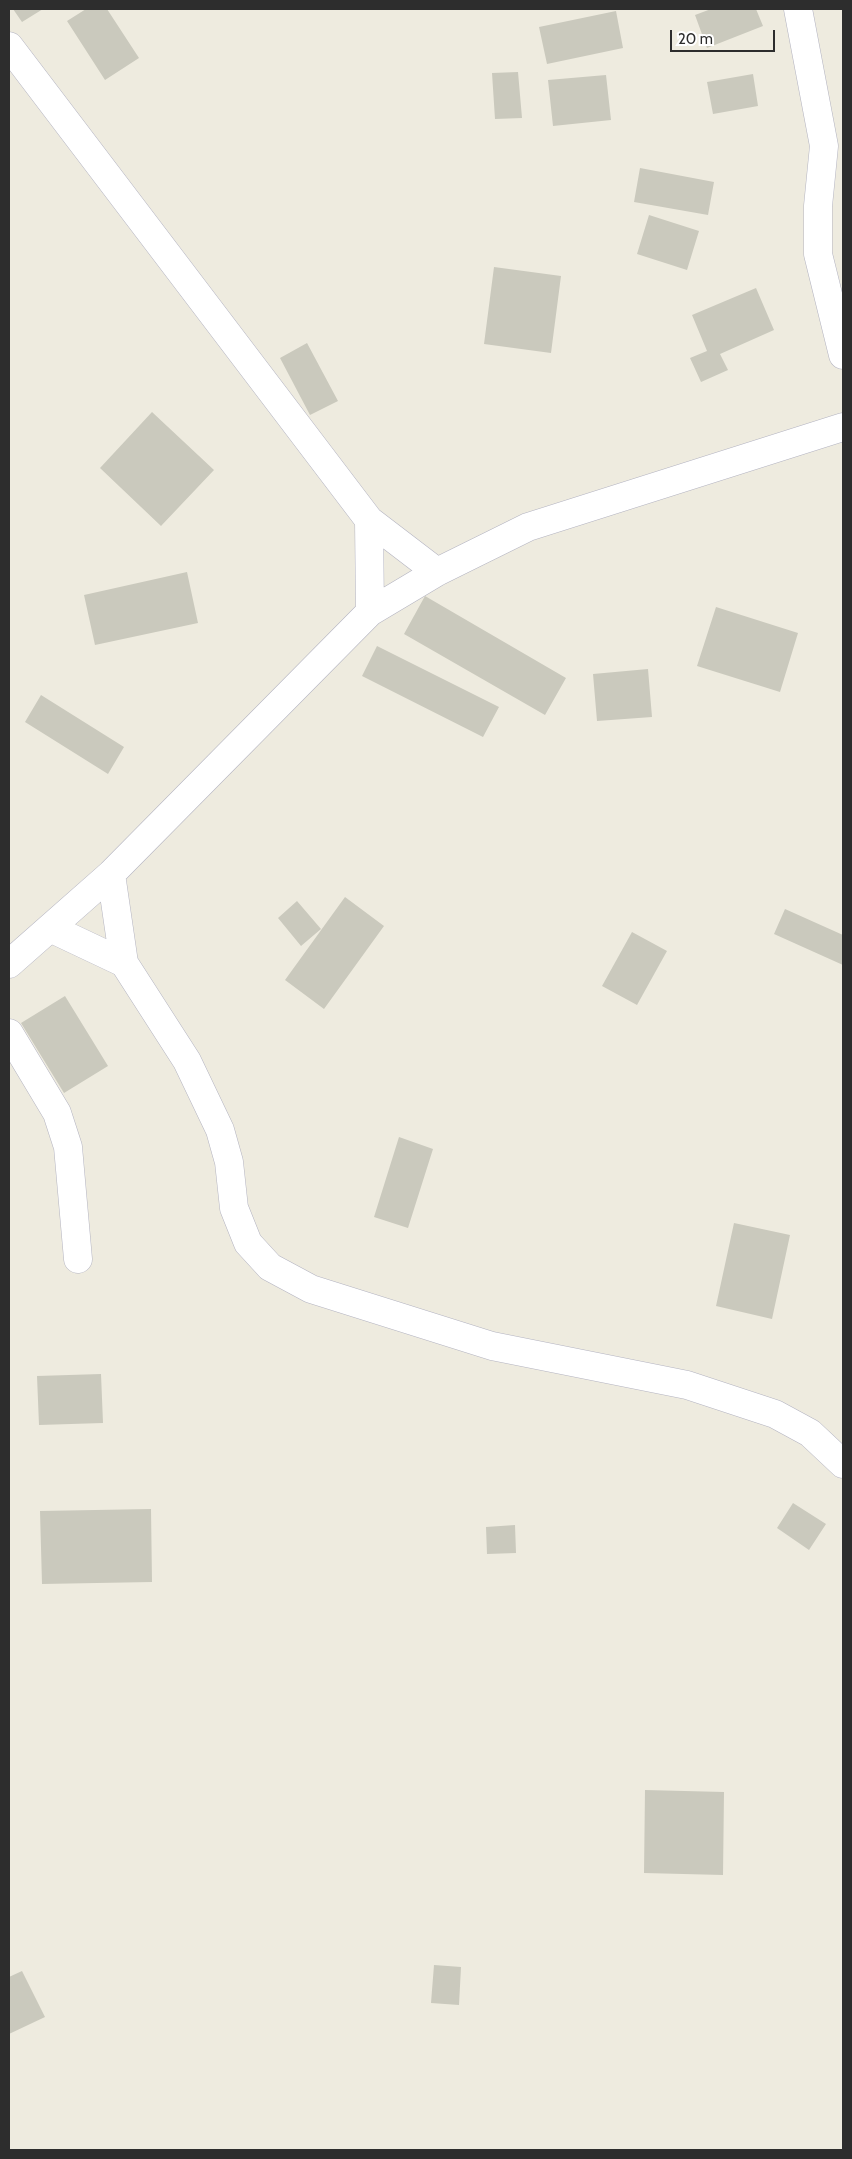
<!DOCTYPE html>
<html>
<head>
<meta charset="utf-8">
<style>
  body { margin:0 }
  #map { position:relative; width:852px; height:2159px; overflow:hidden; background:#eeebdf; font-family:Cabin,sans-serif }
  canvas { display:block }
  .frame { position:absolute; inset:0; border:10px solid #2d2d2d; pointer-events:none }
  .scale { position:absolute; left:670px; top:30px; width:105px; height:22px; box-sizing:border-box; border:2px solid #2d2d2d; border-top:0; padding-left:6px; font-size:15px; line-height:18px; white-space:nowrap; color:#2d2d2d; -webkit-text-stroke:4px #fff; paint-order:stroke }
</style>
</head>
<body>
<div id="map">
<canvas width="852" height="2159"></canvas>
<div class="frame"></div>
<div class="scale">20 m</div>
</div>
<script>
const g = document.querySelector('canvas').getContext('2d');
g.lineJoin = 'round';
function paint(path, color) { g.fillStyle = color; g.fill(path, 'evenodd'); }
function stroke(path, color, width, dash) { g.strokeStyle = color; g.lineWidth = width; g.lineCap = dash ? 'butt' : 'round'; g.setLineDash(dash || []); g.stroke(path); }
const building = new Path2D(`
  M13 9H43L22 22Z
  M86 9H107L139 58 105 80 67 21Z
  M711 9H756L763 26 707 48 695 15Z
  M616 11 623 48 547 64 539 27Z
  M518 72 522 118 495 119 492 73Z
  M753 74 758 106 713 114 707 82Z
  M606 75 611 120 553 126 548 80Z
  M640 168 714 182 708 215 634 202Z
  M649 215 699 231 687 270 637 254Z
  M494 267 561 276 551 353 484 344Z
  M756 288 774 330 720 354 728 370 701 382 690 358 707 351 692 315Z
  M307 343 338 401 310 415 280 358Z
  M152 412 214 470 161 526 100 468Z
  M187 572 198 623 95 645 84 595Z
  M425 596 566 678 545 715 404 634Z
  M716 607 798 633 780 692 697 666Z
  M377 646 499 707 483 737 362 676Z
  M648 669 652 717 597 721 593 674Z
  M41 695 124 747 108 774 25 722Z
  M345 897 384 926 324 1009 285 980Z
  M297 901 321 929 301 946 278 918Z
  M785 909 843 935V965L774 934Z
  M632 932 667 951 637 1005 602 986Z
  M65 996 108 1066 64 1093 21 1023Z
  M399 1137 433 1149 408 1228 374 1217Z
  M734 1223 790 1235 772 1319 716 1306Z
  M101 1374 103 1423 39 1425 37 1376Z
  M793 1503 826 1524 809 1550 777 1528Z
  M151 1509 152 1582 42 1584 40 1511Z
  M515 1525 516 1553 487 1554 486 1527Z
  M645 1790 724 1792 723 1875 644 1873Z
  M434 1965 461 1967 459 2005 431 2003Z
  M22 1971 45 2017 9 2034V1977Z`);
const street = new Path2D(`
  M798 9 824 146 818 206V254L843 355
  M9 46 369 520 437 572
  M369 520 370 612
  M111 874 124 963 187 1061 220 1130 229 1162 234 1208 248 1243 270 1267 311 1289 492 1346 687 1385 775 1414 810 1433 843 1464
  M50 928 124 963
  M9 964 111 874 370 612 437 572 528 527 843 427
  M9 1033 57 1113 68 1147 78 1259`);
paint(building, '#cac9bd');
stroke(street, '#b3b3c0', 29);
stroke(street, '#fff', 28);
</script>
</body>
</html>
